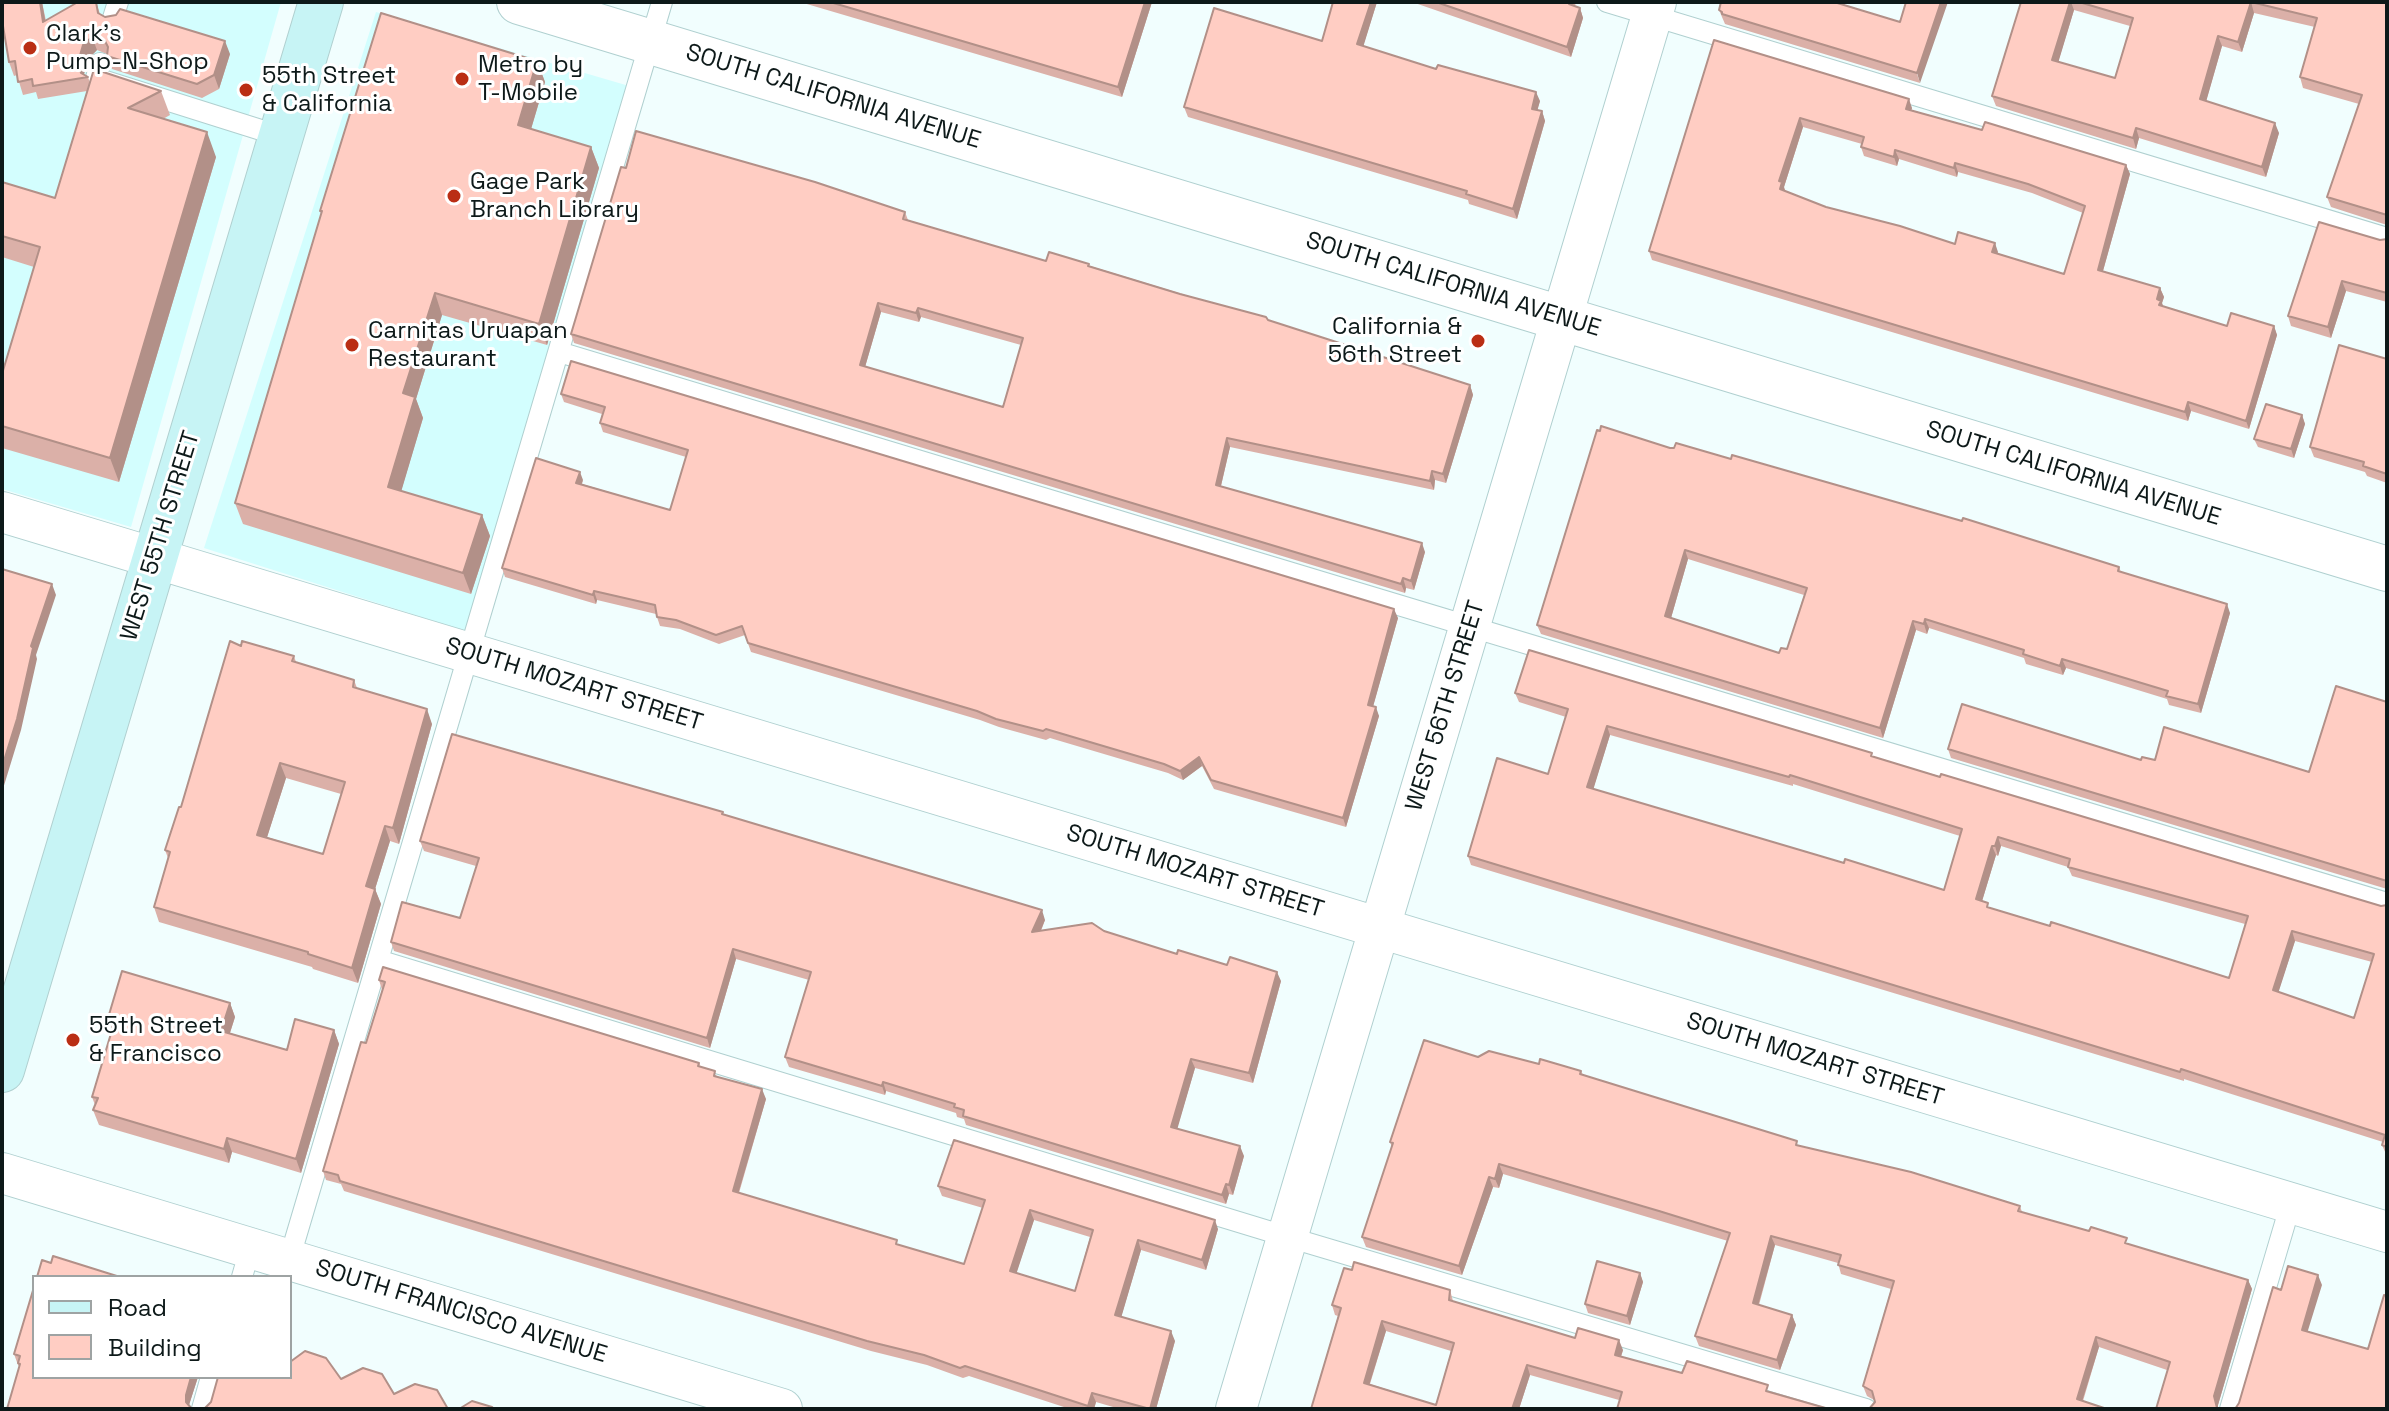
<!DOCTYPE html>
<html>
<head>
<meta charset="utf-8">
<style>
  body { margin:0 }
  #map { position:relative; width:2389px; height:1411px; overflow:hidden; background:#f1fefe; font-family:"Space Grotesk",sans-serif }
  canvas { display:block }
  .frame { position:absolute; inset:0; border:4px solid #0d1919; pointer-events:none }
  .legend { position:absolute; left:32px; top:1275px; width:260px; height:104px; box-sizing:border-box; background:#fff; border:2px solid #9ea3a3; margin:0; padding:10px 14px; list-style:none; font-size:24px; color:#0d1919 }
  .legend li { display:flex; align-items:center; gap:16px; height:40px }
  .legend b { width:40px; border:2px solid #9ea3a3 }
</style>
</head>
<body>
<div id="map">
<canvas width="2389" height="1411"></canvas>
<div class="frame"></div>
<ul class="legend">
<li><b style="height:10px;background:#c7f4f5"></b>Road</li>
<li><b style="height:22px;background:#ffcdc3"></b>Building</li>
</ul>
</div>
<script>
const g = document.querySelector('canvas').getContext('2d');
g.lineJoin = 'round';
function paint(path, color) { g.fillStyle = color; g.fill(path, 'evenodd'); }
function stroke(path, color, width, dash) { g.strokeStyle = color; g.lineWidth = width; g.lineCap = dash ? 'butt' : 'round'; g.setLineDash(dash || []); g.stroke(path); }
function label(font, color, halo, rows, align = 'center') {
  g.font = font + ' "Space Grotesk",sans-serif'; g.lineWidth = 6; g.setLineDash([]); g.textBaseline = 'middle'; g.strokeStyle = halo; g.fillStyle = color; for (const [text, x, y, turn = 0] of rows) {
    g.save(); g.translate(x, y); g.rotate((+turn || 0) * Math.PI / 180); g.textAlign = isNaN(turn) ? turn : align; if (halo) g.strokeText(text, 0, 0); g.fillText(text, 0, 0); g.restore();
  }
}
const built = new Path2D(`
  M2 2H281L131 527 2 489Z
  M376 12 636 88 475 634 204 548Z`);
const service = new Path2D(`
  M1607 2 2387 238
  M113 18 118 2
  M100 63 96 78 280 136
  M559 352 2387 903
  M378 960 1288 1237 1866 1409
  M289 1260 662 2
  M242 1277 250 1249
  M202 1409 211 1377
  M2230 1409 2291 1203`);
const minor = new Path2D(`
  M2 512 2387 1232
  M2 1173 782 1409
  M1236 1409 1656 2`);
const tertiary = new Path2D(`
  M519 2 2387 569`);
const secondary = new Path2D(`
  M2 1070 321 2`);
const wall = new Path2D(`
  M42 2 46 21 96 2 100 14 105 17 230 54 219 89 202 98 112 69 107 54 97 50 88 59 84 74 88 77 90 83 161 91 170 115 163 119 216 157 119 482 2 448V374L34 267 2 257V182L55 198 87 91 38 99 36 92 23 95 17 75 14 76 9 62Z
  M800 2H1152L1122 97Z
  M1333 2H1377L1363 46 1540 101 1537 110 1542 111 1545 121 1517 219 1469 204 1468 200 1188 117 1184 107 1322 41Z
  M1412 2H1576L1575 6 1580 8 1583 18 1571 57Z
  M2021 2H2387V225L2331 207 2327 197 2359 104 2303 88 2300 77 2315 27 2254 13 2242 52 2222 46 2206 101 2279 133 2266 177 2139 138 2136 149 1996 106 1992 96ZM2074 10 2130 26 2115 78 2058 62Z
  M1839 3 1900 22 1920 83 1725 24 1719 10Z
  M1714 40 1912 108 1911 110 1982 130 2126 165 2130 174 2103 271 2160 288 2164 297 2162 303 2163 306 2227 326H2274L2277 335 2249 429 2191 411 2188 421 1652 260 1649 251ZM1803 127 1862 144 1861 147 1864 156 1897 166 1899 159 1957 177 1958 172 2032 193 2083 213 2064 274 1997 253 1995 243 1955 244 1826 207 1785 191 1784 187Z
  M537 61 545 82 531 129 591 147 599 168 547 345 442 315 416 399 423 418 401 491 482 515 490 536 471 594 243 524 235 503 321 214 320 211Z
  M905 212 908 220 1046 261 1090 266 1268 320 1470 385 1473 395 1446 483 1435 480 1434 490 1230 447 1221 486 1425 552 1414 590 1406 588 1405 593 574 343 571 334ZM881 312 919 322 921 317 1021 345 1003 407 865 367Z
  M2387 239V302L2346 291 2331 338 2291 326 2288 316 2380 240Z
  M2387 359V483L2367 476 2365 472 2314 457 2310 447Z
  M561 394 1398 618 1373 706 1379 716 1346 827 1214 789 1202 766 1183 780 1168 773 1050 738 1046 740 999 727 980 720 751 652 745 635 719 644 680 629 660 626 656 614 597 600 596 604 505 577 502 568 583 480 582 484 670 510 686 457 603 432 600 423 602 414 564 402Z
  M2302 415 2305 424 2294 458 2258 447 2254 439Z
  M1674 448 1731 459 2119 567 2121 572 2230 613 2201 713 2169 705 2167 699 2066 668 2063 675 2026 664 2024 658 1929 628 1927 634 1916 630 1883 738 1541 634 1537 625ZM1688 559 1804 595 1787 649 1779 653 1671 618Z
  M241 646 294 656 296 662 354 680 357 688 432 724 399 844 390 841 375 889 381 904 358 983 313 969 312 967 159 922 154 907 168 858 165 850ZM286 778 341 794 323 854 267 837Z
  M1515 693 1874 757 2381 906 2387 905V1155L2386 1154 2382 1145 2383 1142 2184 1079V1081L1471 865 1468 856 1548 774 1566 717 1519 702ZM1610 735 1793 786V784L1960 836 1944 890 1844 863 1593 789ZM2001 846 2068 867 2072 876 2245 924 2229 978 2050 926 1990 908 1982 901 1996 855 1998 856ZM2295 941 2372 962 2354 1018 2278 992Z
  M2387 702V889L1951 758 1948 749 2155 760 2309 772Z
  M723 812V815L1045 920 1041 931H1104L1177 954 1281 981 1253 1083 1195 1068 1177 1128 1244 1156 1233 1195 1229 1194 1226 1204 966 1125 964 1119 957 1117 956 1113 886 1091 885 1095 789 1067 785 1057 809 980 736 959 710 1048 394 951 391 942 460 918 476 866 424 851 420 841Z
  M379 980 699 1063 701 1067 717 1076 766 1099 739 1193 899 1245 964 1264 983 1208 942 1196 938 1186 1218 1229 1206 1270 1141 1250 1121 1317 1175 1341 1156 1409H1120L1096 1402 1094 1409H1070L969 1376 963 1378 927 1365 871 1351 344 1191 341 1184 326 1180 323 1171 366 1043 382 990ZM1034 1220 1090 1237 1075 1291 1016 1273Z
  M230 1003 235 1017 230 1033 287 1050 334 1030 339 1044 301 1173 232 1152 229 1163 99 1125 93 1110 95 1105 92 1097 112 1029 108 1018Z
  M1478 1057 1581 1071 1583 1075 1799 1146 2020 1206 2022 1212 2248 1280 2252 1289 2218 1405V1409L2167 1370 2099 1347 2083 1401 1875 1402 1874 1400 1867 1396 1863 1386 1891 1289 1841 1274 1838 1263 1775 1245 1759 1305 1792 1315 1796 1325 1780 1370 1699 1346 1695 1336 1728 1241 1503 1174 1499 1188 1493 1187 1462 1275 1366 1247 1362 1237 1392 1147 1390 1142Z
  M1352 1270 1450 1290 1453 1301 1575 1338 1623 1350 1621 1357 1682 1373 1771 1392 1619 1400 1530 1375 1519 1409H1311L1338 1316 1335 1315 1332 1305ZM1386 1331 1451 1351 1436 1405 1370 1384Z
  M1640 1273 1643 1282 1630 1325 1588 1313 1585 1304Z
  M34 1287V1377H198L189 1405 192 1409H7L20 1367 18 1365 14 1354Z`);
const shadedWall = new Path2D(`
  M40 2H42L48 36 43 22Z
  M1145 2H1152L1122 97 1118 87Z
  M1371 2H1377L1361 54 1357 44Z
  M1941 2H1948L1920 83 1917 73Z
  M2070 2H2071L2074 10 2056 70 2052 60Z
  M2251 2 2254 13 2242 52 2238 42Z
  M1580 8 1583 18 1571 57 1567 47Z
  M2218 36 2222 46 2204 109 2200 99Z
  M92 37 97 50 88 59 83 78 78 62 83 45Z
  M225 41 230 54 219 89 214 75Z
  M537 61 545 82 526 146 518 125Z
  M1536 92 1540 101 1535 119 1532 109Z
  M1909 99 1912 108 1909 117 1906 109Z
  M1542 111 1545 121 1517 219 1513 209Z
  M1800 118 1803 127 1784 187 1785 191 1780 189 1779 181Z
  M2275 123 2279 133 2266 177 2262 167Z
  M2136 128 2139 138 2136 149 2133 138Z
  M207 132 216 157 119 482 110 458Z
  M591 147 599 168 547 345 539 324Z
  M1895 150 1899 159 1897 166 1894 157Z
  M1955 163 1958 172 1957 177 1954 168Z
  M2126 165 2130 174 2101 278 2098 270Z
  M1995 243 1998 252 1995 261 1992 252Z
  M2342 281 2346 291 2331 338 2328 327Z
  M2160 288 2164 297 2162 303 2164 309 2162 314 2157 299Z
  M435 293 442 315 416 399 423 418 396 509 388 487 403 393Z
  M878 303 881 312 863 374 860 365Z
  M918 308 921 317 919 322 916 313Z
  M2274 326 2277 335 2249 429 2246 421Z
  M1470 385 1473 395 1446 483 1443 474Z
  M2188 402 2191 411 2188 421 2185 412Z
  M2302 415 2305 424 2294 458 2291 449Z
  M1227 438 1230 447 1219 494 1216 485Z
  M1432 471 1435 480 1434 490 1430 481Z
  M580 472 583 480 579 491 576 483Z
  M482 515 490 536 471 594 463 573Z
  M1422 543 1425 552 1414 590 1411 581Z
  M1685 550 1688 559 1669 625 1665 616Z
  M1403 578 1406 588 1405 593 1401 584Z
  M52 584 56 595 36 655 37 659 21 730 2 792V767L31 646Z
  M594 591 597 600 596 604 593 595Z
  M2227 604 2230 613 2201 713 2198 704Z
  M1394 609 1398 618 1371 714 1368 705Z
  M1925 619 1929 628 1927 634 1924 624Z
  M1913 621 1916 630 1883 738 1880 728Z
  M2062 659 2066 668 2063 675 2060 666Z
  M1376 707 1379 716 1346 827 1343 818Z
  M427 709 432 724 399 844 393 828Z
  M1607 726 1610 735 1591 797 1587 787Z
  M1199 757 1202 766 1183 780 1180 771Z
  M280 763 286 778 263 850 257 835Z
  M385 826 390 841 371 902 366 886Z
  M1998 837 2001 846 1998 856 1995 846Z
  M1992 846 1996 855 1980 908 1976 899Z
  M375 889 381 904 358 983 352 968Z
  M1042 910 1045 920 1036 942 1032 932Z
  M2292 931 2295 941 2276 1000 2273 990Z
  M733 949 736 959 710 1048 707 1038Z
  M1277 972 1281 981 1253 1083 1249 1073Z
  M230 1003 235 1017 226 1045 221 1031Z
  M334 1030 339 1044 301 1173 296 1159Z
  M1191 1059 1195 1068 1175 1137 1171 1127Z
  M883 1082 886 1091 885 1095 882 1086Z
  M762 1089 766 1099 736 1201 733 1191Z
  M227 1138 232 1152 229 1163 224 1149Z
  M1240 1146 1244 1156 1233 1195 1229 1185Z
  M1499 1164 1503 1174 1499 1188 1495 1179Z
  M1489 1177 1493 1187 1462 1275 1459 1266Z
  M1226 1184 1229 1194 1226 1204 1222 1195Z
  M1030 1210 1034 1220 1014 1281 1010 1271Z
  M1215 1220 1218 1229 1206 1270 1202 1260Z
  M1771 1236 1775 1245 1756 1313 1753 1303Z
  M1138 1240 1141 1250 1119 1325 1115 1315Z
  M1640 1273 1643 1282 1630 1325 1627 1316Z
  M2318 1275 2322 1285 2305 1340 2302 1330Z
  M2248 1280 2252 1289 2218 1405V1409H2217L2214 1396Z
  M1792 1315 1796 1325 1780 1370 1777 1360Z
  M1382 1321 1386 1331 1367 1392 1364 1383Z
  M1171 1331 1175 1341 1156 1409H1150Z
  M2096 1337 2099 1347 2080 1408 2077 1399Z
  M1619 1340 1623 1350 1618 1365 1615 1355Z
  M1527 1365 1530 1375 1519 1409H1512Z
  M191 1377H198L189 1405 186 1402V1395Z
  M1092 1393 1096 1402 1094 1409H1089L1088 1406Z`);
const building = new Path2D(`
  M2 2H40L43 22 78 2H96L98 13 105 17 116 15 120 9 225 41 214 75 197 84 107 56 108 47 105 41 92 37 83 45 78 62 81 73 88 77 33 86 32 79 18 82 15 61 9 62 2 20Z
  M830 2H1145L1118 87Z
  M1333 2H1371L1357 44 1436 69 1438 65 1536 92 1532 109 1542 111 1513 209 1466 194 1467 191 1184 107 1214 8 1322 41Z
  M1436 2H1569V4L1580 8 1567 47Z
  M1721 2H1834L1900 22 1906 2H1941L1917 73 1722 14V12L1719 10Z
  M2021 2H2070L2052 60 2115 78 2133 18 2079 2H2387V215L2327 197 2362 95 2300 77 2317 18 2251 2 2238 42 2218 36 2200 99 2275 123 2262 167 2136 128 2133 138 1992 96Z
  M381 13 537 61 518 125 591 147 539 324 435 293 403 393 415 397 388 487 482 515 463 573 235 503 322 211H320Z
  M1714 40 1909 99 1906 109 1982 130 1985 122 2126 165 2098 270 2160 288 2157 299 2161 301 2159 305 2227 326 2231 313 2274 326 2246 421 2188 402 2185 412 1649 251ZM1800 118 1864 137 1861 147 1894 157 1895 150 1954 168 1955 163 2028 184 2085 206 2064 274 1992 252 1995 243 1958 232 1955 244 1900 226 1826 207 1780 189 1782 182 1779 181Z
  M94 69 161 91 128 108 207 132 110 458 2 426V374L40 247 2 236V182L55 198Z
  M636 131 815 182 905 212 903 219 1046 261 1049 252 1089 264 1088 266 1180 294 1266 317 1268 320 1470 385 1443 474 1432 471 1430 481 1227 438 1216 485 1422 543 1411 581 1403 578 1401 584 571 334 621 167 626 168ZM878 303 916 313 918 308 1023 338 1003 407 860 365Z
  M2319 222 2380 240 2387 239V293L2342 281 2328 327 2288 316Z
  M2339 345 2387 359V474L2363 466 2364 462 2310 447Z
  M571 361 1394 609 1368 705 1376 707 1343 818 1211 780 1199 757 1180 771 1164 764 1046 729 1043 731 996 719 977 711 748 643 742 626 716 635 676 620 657 617 655 605 594 591 593 595 502 568 536 458 580 472 576 483 670 510 688 450 600 423 605 407 561 394Z
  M2266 404 2302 415 2291 449 2254 439Z
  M1601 426 1670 448H1674L1676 443 1731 459 1732 455 1962 521 1963 518 2119 567 2118 571 2227 604 2198 704 2166 696 2168 691 2062 659 2060 666 2023 654 2024 650 1925 619 1924 624 1913 621 1880 728 1537 625 1597 430 1600 431ZM1685 550 1807 588 1787 649 1781 648 1779 653 1665 616Z
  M2 569 52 584 31 646 33 648 17 719 2 767Z
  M230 641 241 646 242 641 294 656 292 661 354 680 353 687 427 709 393 828 385 826 366 886 375 889 352 968 308 954V952L154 907 170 852 165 850 179 807H181ZM280 763 345 782 323 854 257 835Z
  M1529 650 1872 753 1871 756 1940 777 1941 774 2381 906 2387 905V1147L2382 1145 2385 1135 2181 1069 2180 1072 1468 856 1497 758 1548 774 1568 709 1515 693ZM1607 726 1789 777 1790 775 1962 829 1944 890 1845 859 1844 863 1587 787ZM1998 837 2070 859 2068 867 2248 916 2229 978 2051 922 2050 926 1987 907 1988 903 1976 899 1992 846H1995ZM2292 931 2374 954 2354 1018 2273 990Z
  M2336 686 2387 702V881L1948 749 1962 704 2141 760 2142 757 2155 760 2164 727 2309 772Z
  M452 734 723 812 722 814 1042 910 1032 932 1092 923 1104 931 1177 954 1178 950 1227 965 1230 957 1277 972 1249 1073 1191 1059 1171 1127 1240 1146 1229 1185 1226 1184 1222 1195 963 1116 964 1110 954 1107 955 1104 883 1082 882 1086 785 1057 811 972 733 949 707 1038 391 942 402 902 460 918 479 858 420 841Z
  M383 967 699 1063 698 1066 715 1071 714 1076 762 1089 733 1191 897 1240 896 1244 964 1264 985 1200 938 1186 954 1140 1215 1220 1202 1260 1138 1240 1115 1315 1171 1331 1150 1409 1092 1393 1088 1406 965 1366 960 1368 924 1355 867 1341 340 1181 338 1175 323 1171 361 1042 366 1043 385 982 379 980ZM1030 1210 1093 1230 1075 1291 1010 1271Z
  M122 971 230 1003 221 1031 287 1050 295 1019 334 1030 296 1159 227 1138 224 1149 93 1110 98 1098 92 1097 115 1020 108 1018Z
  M1424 1040 1478 1057 1489 1051 1539 1064 1540 1059 1581 1071 1580 1074 1797 1141 1796 1145 1911 1172 2020 1206 2018 1211 2089 1231 2091 1227 2127 1238 2125 1243 2248 1280 2214 1396 2217 1408 2219 1409H2156L2170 1362 2096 1337 2077 1399 2107 1409H1869L1875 1402 1872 1391 1863 1386 1894 1281 1838 1265 1841 1255 1771 1236 1753 1303 1792 1315 1777 1360 1695 1336 1730 1233 1659 1211 1499 1164 1495 1179 1489 1177 1459 1266 1362 1237 1393 1143 1390 1142Z
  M53 1256 120 1277H37L42 1260 51 1263Z
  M1597 1261 1640 1273 1627 1316 1585 1304Z
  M1354 1262 1450 1290 1449 1300 1575 1338 1578 1328 1619 1340 1615 1355 1682 1373 1687 1361 1768 1385 1766 1391 1829 1409H1617L1622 1392 1527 1365 1512 1409H1311L1341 1308 1332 1305 1344 1268 1352 1270ZM1382 1321 1454 1343 1436 1405 1364 1383Z
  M2288 1266 2318 1275 2302 1330 2368 1349 2384 1295 2387 1296V1409H2235L2239 1403 2273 1287 2281 1290Z
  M34 1287V1377H191L186 1395V1402L192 1409H7L20 1364 18 1363 20 1356 14 1354Z
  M305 1351 326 1358 341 1379 363 1368 382 1374 394 1394 415 1384 437 1390 448 1409H204L211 1402 218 1377H290V1362Z
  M472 1401 492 1407 494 1409H459Z`);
const markers = [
  [30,48,8,"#ba2e14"],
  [462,79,8,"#ba2e14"],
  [246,90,8,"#ba2e14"],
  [454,196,8,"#ba2e14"],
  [1478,341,8,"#ba2e14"],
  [352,345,8,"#ba2e14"],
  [73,1040,8,"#ba2e14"]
];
const poiNames = [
  ["Clark's",46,34],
  ["Pump-N-Shop",46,62],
  ["Metro by",478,65],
  ["T-Mobile",478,93],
  ["55th Street",262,76],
  ["& California",262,104],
  ["Gage Park",470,182],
  ["Branch Library",470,210],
  ["California &",1462,327,"right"],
  ["56th Street",1462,355,"right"],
  ["Carnitas Uruapan",368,331],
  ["Restaurant",368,359],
  ["55th Street",89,1026],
  ["& Francisco",89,1054]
];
const streetNames = [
  ["SOUTH CALIFORNIA AVENUE",833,97,17],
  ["SOUTH CALIFORNIA AVENUE",1453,285,17],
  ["SOUTH CALIFORNIA AVENUE",2073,474,17],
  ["WEST 55TH STREET",161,536,-73],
  ["SOUTH MOZART STREET",574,685,17],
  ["WEST 56TH STREET",1446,706,-73],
  ["SOUTH MOZART STREET",1195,872,17],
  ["SOUTH MOZART STREET",1815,1060,17],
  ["SOUTH FRANCISCO AVENUE",461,1312,17]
];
paint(built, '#d3fefe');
stroke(service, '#b0d0d0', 22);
stroke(minor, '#b0d0d0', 42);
stroke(tertiary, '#b0d0d0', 46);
stroke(secondary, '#b0d0d0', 46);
stroke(service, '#fff', 20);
stroke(minor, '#fff', 40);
stroke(tertiary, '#fff', 44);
stroke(secondary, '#c7f4f5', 44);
paint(wall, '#dbb0a8');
paint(shadedWall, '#b29088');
paint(building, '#ffcdc3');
stroke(building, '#b29088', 2);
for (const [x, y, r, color] of markers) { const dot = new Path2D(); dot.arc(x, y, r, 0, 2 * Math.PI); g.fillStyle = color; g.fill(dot); stroke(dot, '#fff', 3); }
label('24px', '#0d1919', '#fff', poiNames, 'left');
label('24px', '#0d1919', '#fff', streetNames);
</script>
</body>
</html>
